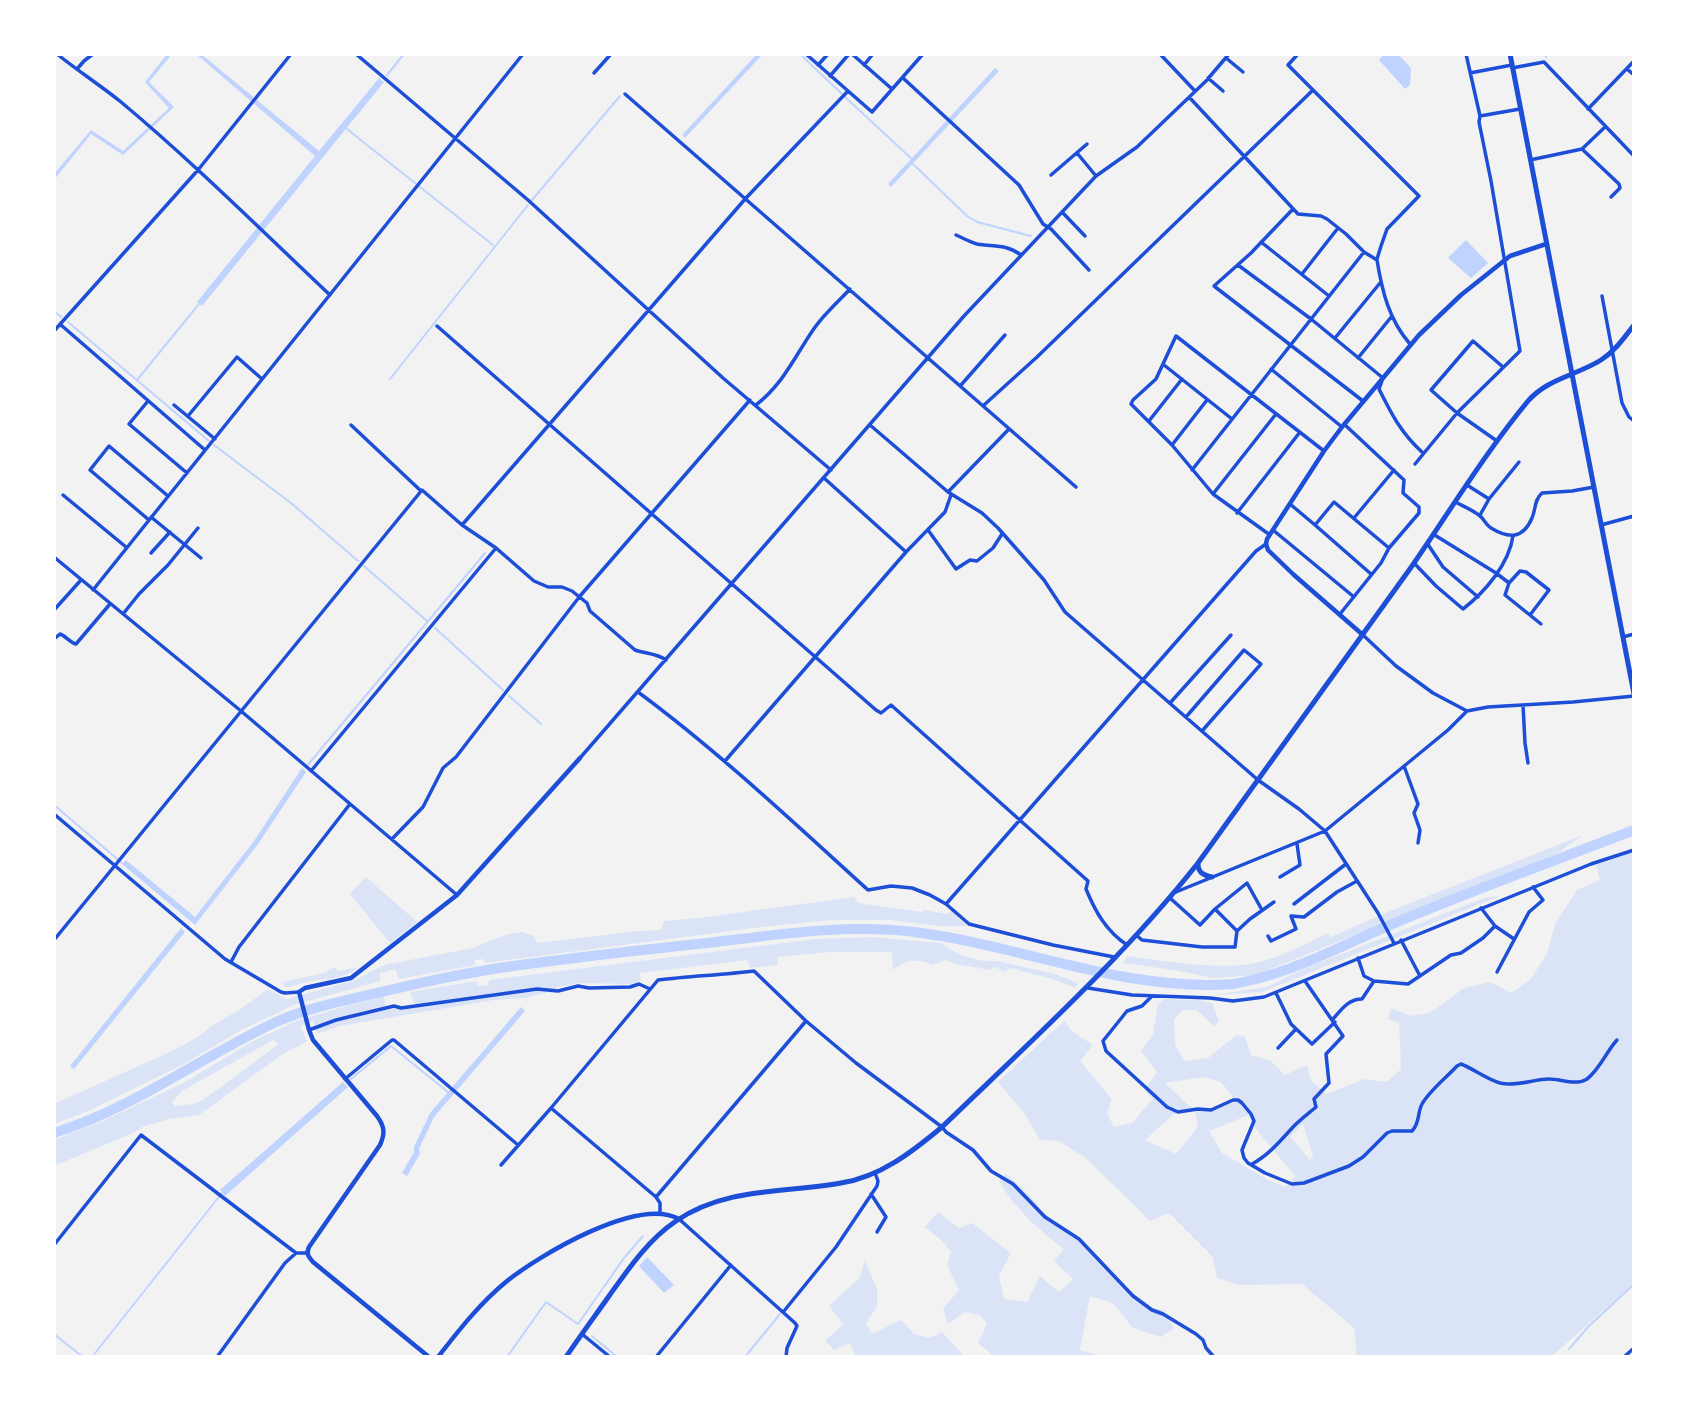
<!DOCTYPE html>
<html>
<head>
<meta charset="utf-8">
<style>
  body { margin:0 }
  #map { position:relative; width:1688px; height:1411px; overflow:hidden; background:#f2f2f2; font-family:"PT Sans",sans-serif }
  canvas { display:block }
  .frame { position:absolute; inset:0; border:56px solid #fff; pointer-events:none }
</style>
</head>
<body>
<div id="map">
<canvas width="1688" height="1411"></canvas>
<div class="frame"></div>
</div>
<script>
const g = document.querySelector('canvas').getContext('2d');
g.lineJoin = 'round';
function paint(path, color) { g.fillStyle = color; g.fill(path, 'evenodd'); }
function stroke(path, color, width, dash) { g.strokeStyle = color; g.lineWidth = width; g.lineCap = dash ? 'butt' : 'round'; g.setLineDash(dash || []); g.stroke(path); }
const green = new Path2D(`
  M1583 835 1558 853 1256 975 1213 978 1174 970 1123 963 1127 956C1166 961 1226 972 1263 961 1283 956 1309 942 1328 933L1331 937 1385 913Z
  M1634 852V1283L1551 1357H1357L1354 1328 1302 1284 1239 1285 1217 1278 1213 1257 1169 1213 1150 1221 1086 1158 1059 1141 1040 1140 1024 1113 998 1082 1064 1021 1073 1032 1093 1045 1080 1061 1112 1099 1107 1113 1114 1127 1132 1123 1153 1099 1144 1090 1157 1072 1141 1051 1153 1034 1158 1004 1164 999 1197 1000 1212 1003 1219 1021 1214 1026 1197 1010H1183L1174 1019 1175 1045 1185 1061 1208 1058 1237 1035 1245 1037 1251 1055 1271 1061 1285 1075 1307 1065 1311 1081 1327 1094 1364 1079 1387 1082 1401 1069 1399 1023 1388 1019 1391 1008 1411 1016 1430 1013 1464 988 1490 982 1511 993 1530 980 1547 954 1555 924 1577 890 1600 880 1596 865ZM1203 1077 1221 1082 1236 1101C1194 1119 1196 1112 1165 1083ZM1195 1111 1198 1127 1176 1154 1145 1140 1174 1114ZM1249 1115 1255 1128 1295 1176 1285 1187 1268 1180 1222 1153 1209 1131ZM1303 1124 1313 1156 1310 1160 1290 1136Z
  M366 877 417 922 390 943 350 894Z
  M1500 896 1262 992 1213 995 1267 987 1306 968 1484 898Z
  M854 897 858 903 921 912 924 910 947 914 951 911 967 926H938L890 920H831L762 927 485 963 483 959 475 960V965L399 979 395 969 380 973V981L294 1005 243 1029 182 1065 86 1112 54 1124V1104L172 1051 201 1035 210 1027 242 1008 268 989 287 999 355 980 384 965 473 948 505 935 522 932 534 936 537 943 638 931 661 930 664 921 699 918Z
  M872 937 941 943 960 955 983 961H997L1055 974 1078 983 1075 988 1053 979 1010 968 1004 972 995 967 990 970 955 964 946 960 932 965C916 958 907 959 893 970L892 952H830L777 957 778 965 750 968 747 960 640 973 641 980 631 984 582 983 558 987 553 991 525 998 494 1000 339 1026 317 1034 313 1021 300 1026 307 1041 283 1054 199 1115 169 1119 142 1127 135 1132 54 1166V1140L105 1120 185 1082 253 1041 299 1020 384 995 386 1009 416 1008 410 992 476 981 478 986 488 985 489 980 815 939ZM273 1040 279 1044 203 1100 193 1104 175 1106 172 1102 182 1091Z
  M335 967 338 971 359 967C342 980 327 978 306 982 299 984 292 986 285 988L282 982 324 973Z
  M1006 1174 1024 1190 1046 1215 1081 1238 1129 1290 1153 1308 1164 1310 1174 1328 1161 1337 1133 1328 1113 1303 1090 1296 1080 1350 1104 1357H989L990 1353 978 1343 987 1324 980 1315 965 1312 948 1324 943 1309 959 1290 947 1265 951 1252 942 1241 925 1227 938 1212 959 1228 972 1223 1011 1253 999 1276 1004 1299 1027 1302 1040 1276 1059 1292 1073 1279 1054 1261 1064 1249C1039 1230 1015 1209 999 1181Z
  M865 1261 877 1289V1306L866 1323 872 1334 901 1320 914 1334 930 1338 942 1332 965 1357H856L850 1343 834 1350 825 1341 843 1324 829 1306 859 1278Z`);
const water = new Path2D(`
  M167 54H172L149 82 174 107 123 155 91 134 54 180V174L91 130 123 151 169 108 145 82Z
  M196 54H201L319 151 379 78 384 82 202 306 197 302 315 156Z
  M757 54H763L685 138 682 135Z
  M1384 54H1398L1411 68 1410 85 1405 89 1379 60Z
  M995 68 999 71 891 187 888 184Z
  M1466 240 1488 263 1471 278 1448 258Z
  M302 768 306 772 258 844 195 925 122 864 126 860 195 917 254 841Z
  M181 928 185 932 74 1069 70 1066Z
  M521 1007 525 1011 434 1117 419 1149 420 1154 407 1176 402 1173 414 1152V1147L430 1113Z
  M343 1082 348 1087 225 1196 220 1190Z
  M647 1257 674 1285 664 1293 639 1266Z`);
const stream = new Path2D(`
  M800 54 842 94
  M1546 54V57
  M387 75 404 54
  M845 97 913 160
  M347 129 493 245
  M913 164 967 216 977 222 1031 236
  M532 200 620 96
  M54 311 61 317
  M68 322 209 441
  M390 379 528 205
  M137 380 199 304
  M214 445 291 503 358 561
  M364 566 427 621
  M435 628 503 690
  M509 696 541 724
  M306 767 485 553
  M54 805 122 863
  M351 1079 391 1046 448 1092
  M54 1334 83 1357
  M592 1336 617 1357
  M1569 1349 1588 1327 1634 1284
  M92 1357 222 1193
  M340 1357V1356
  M507 1357 546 1302 578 1324 624 1258 643 1236
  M745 1357 780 1314`);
const river = new Path2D(`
  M54 1133C134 1108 201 1057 276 1022 307 1008 339 1002 372 994 412 985 453 975 493 969 567 958 641 950 716 942 781 934 848 924 914 932 1021 945 1122 992 1232 984 1240 983 1248 981 1256 979 1307 966 1353 940 1402 920 1478 888 1557 860 1634 830`);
const minor = new Path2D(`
  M57 54C78 71 100 85 121 102 194 163 261 230 330 295
  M356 54 528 200 723 378 831 470
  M806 54 872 112 923 54
  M852 54 892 89
  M1160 54 1195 91
  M1298 54 1288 65 1419 196 1387 229 1381 246 1377 259
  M1466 54 1480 116 1479 122 1491 181 1520 351 1457 413 1497 441
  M1226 58 1243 72
  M818 65 828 54
  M864 65 873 54
  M1512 68 1544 62 1634 156
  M77 69 84 61 93 54
  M1627 69 1634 75
  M594 73 611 54
  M1470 73 1512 65
  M830 76 849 54
  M903 78 1019 185 1043 224 1051 229 1089 270
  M1208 78 1223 91
  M625 94 1076 487
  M1189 97 1298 214 1321 216 1327 219 1346 234 1364 252 1377 260C1382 291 1389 320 1410 344
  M1588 109 1634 61
  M1480 116 1520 109
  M1582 149 1619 184 1620 188 1611 197
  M1077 153 1096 176
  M1530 160 1582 149 1605 127
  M1051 175 1087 144
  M1293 209 1251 253 1214 286 1363 401
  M1062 212 1085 236
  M956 235C963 238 970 242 977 244 994 247 1007 244 1021 255
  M1261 242 1329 296
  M1238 265 1311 319 1383 378 1379 389C1392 415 1401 433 1423 453
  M1302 274 1338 228
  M1602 296 1622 403 1629 417 1634 421
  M61 325 205 450
  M437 326 876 710 881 713 891 705 1088 881 1086 889C1095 911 1106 931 1127 945
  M54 331 198 170 291 54
  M1335 338 1380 283
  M1358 358 1392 316
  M1164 365 1232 419
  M1271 369 1342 427
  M961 385 1005 335
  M148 401 129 424 187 473
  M174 405 215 439
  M756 405C783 384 794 358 813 330 823 315 838 302 850 289
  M984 405 1037 357 1313 90
  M188 416 237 357 262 379
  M1149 421 1182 379
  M351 425 421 491
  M870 425 948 492 982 513 998 528 1044 580 1065 612 1258 780 1299 809 1325 831 1378 913 1394 943
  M1172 445 1207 400
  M1415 464 1457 413 1431 390 1473 341 1503 367
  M1192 470 1364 252
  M824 478 906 552
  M1467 485 1489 499 1480 515
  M948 492 1009 429
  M1213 494 1276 414
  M63 495 126 547
  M1489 499 1519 462
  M1455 502C1463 506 1473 510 1480 516 1484 519 1486 525 1491 528 1509 539 1523 539 1532 518 1536 509 1534 500 1542 493L1572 491 1594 487
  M1290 504 1315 525 1334 502 1389 548
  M1237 513 1300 432
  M151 517 201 558
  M1354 518 1394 470
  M149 520 90 470 109 446 168 496
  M462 525 746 198 848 91
  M1315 525 1371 574
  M1601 525 1634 516
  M928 530 956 569 970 560 977 561 993 548 1002 534
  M1273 530 1354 597
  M1433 534 1496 573 1509 583 1505 595 1541 624
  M1270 535 1213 494 1172 445 1131 404 1133 400 1156 379 1176 336 1324 451
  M1427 543 1443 567 1478 597
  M151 553 170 532
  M54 557 241 711 457 895
  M1414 563 1436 586 1463 609C1485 592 1509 564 1513 536
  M1509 583 1520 571 1526 572 1549 590 1530 615
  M93 590 523 54
  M54 610 81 580
  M123 614 139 594 168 565 198 528
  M1340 614 1381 563 1389 548 1419 513V507L1403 493 1404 480 1344 424
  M1363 635 1396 666 1433 693 1467 711
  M1623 637 1634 634
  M54 639 60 634C66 636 70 643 76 644L110 604
  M638 692C719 752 793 822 868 890L891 886 912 888 930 895 946 904 969 924 1053 945 1114 957
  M1170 703 1231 635
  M1523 705 1525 743 1528 763
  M1186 717 1244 650 1261 664 1202 731
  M580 758 964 316 1096 176 1137 147 1206 81 1229 54
  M725 761 906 552 945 512 951 495
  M1404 766 1418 804 1414 813 1420 830 1418 843
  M311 771 496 548
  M54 814 225 959 281 992 285 993 299 992
  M392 839 423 807 443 768 456 757 580 596 750 400
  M1280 877 1300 865 1297 844
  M1176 892 1325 831 1448 730 1467 711 1488 707 1573 702 1634 696
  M1170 898 1200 925 1215 909 1247 883 1262 910
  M946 904 1256 551 1266 544
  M1294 904 1346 864
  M1481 908 1495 926 1514 939
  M1215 909 1237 931
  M1136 935 1142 940 1202 947H1235L1237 931 1250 919 1274 902
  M1268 936 1271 941 1296 929 1291 916 1304 917 1337 892 1357 881
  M54 940 422 490 462 525 496 548 534 581 548 587H562L572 591 587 603 590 611 635 650C646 654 656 653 666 660
  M1401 940 1420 976
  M1358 958 1364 976 1374 981 1408 984 1451 955 1461 953 1483 938 1495 926
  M231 962 239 947 350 804
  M1497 972 1529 912 1543 900 1533 887
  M1088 988 1132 995 1210 998 1233 1001 1264 997 1591 864 1634 850
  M1276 993 1291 1024 1312 1044 1335 1022
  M1151 997 1142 1006 1127 1011 1103 1041 1106 1051 1167 1107 1178 1112 1198 1109 1211 1110 1233 1100H1238L1242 1103 1251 1114 1254 1121 1242 1150 1244 1158 1248 1163 1265 1173 1292 1184 1304 1183 1349 1166 1363 1157 1387 1133 1392 1131H1412C1420 1123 1417 1114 1422 1104 1430 1090 1446 1078 1457 1066L1461 1064C1474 1069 1486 1079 1500 1083 1516 1087 1534 1079 1549 1079 1561 1079 1576 1086 1587 1079 1600 1069 1606 1052 1617 1040
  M1333 1019C1341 1010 1348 999 1362 999L1374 981
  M309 1030 336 1020 394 1006 401 1008 537 989 558 991 578 986 589 988 630 987 639 984 650 989
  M1278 1048 1296 1029
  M345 1079 392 1040H394L518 1145
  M551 1108 656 1197 660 1203V1212
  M1252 1164C1269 1155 1281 1140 1294 1126 1301 1119 1309 1113 1316 1107L1314 1099 1329 1083 1326 1054 1343 1036 1305 981
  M501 1165 551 1108 658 980C690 976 722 975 754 971L806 1021 856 1063 942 1127 946 1132 973 1150 991 1171 1013 1184 1045 1217 1079 1239 1133 1296 1152 1310 1163 1314 1196 1334 1203 1340 1206 1348 1214 1357
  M871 1194 886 1217 877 1232
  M656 1197 806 1021
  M679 1219 795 1323 797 1326 787 1348 786 1357
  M54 1245 141 1135 296 1253
  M784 1311 836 1247 877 1186 878 1181 875 1173
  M582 1334 610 1357
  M217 1357 285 1263 296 1253H307
  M656 1357 731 1265
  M1565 1357H1566
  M1624 1357 1634 1348`);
const tertiary = new Path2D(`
  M1363 635 1294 575 1268 550 1266 544 1267 539 1324 451 1342 427 1419 335 1461 295 1510 256 1546 244
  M429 1357 313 1262C308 1256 306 1254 309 1247L380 1145C385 1134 385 1127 377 1116L313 1040 309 1030 299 992 305 988 351 978 457 895 580 758
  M438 1357C459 1330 480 1303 507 1281 540 1255 638 1196 679 1219`);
const primary = new Path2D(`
  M1510 54 1634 694
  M1198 863C1198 872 1202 875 1212 877
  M566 1357C580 1336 595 1316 609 1296 629 1268 648 1240 676 1221 725 1187 785 1193 841 1183 880 1177 912 1152 942 1127 1030 1042 1122 959 1198 863 1270 764 1341 665 1412 566 1450 511 1485 453 1528 401 1547 379 1577 375 1601 360 1615 351 1624 338 1634 325`);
paint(green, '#dbe4f7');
paint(water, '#bfd3fe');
stroke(stream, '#bfd3fe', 2);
stroke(river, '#bfd3fe', 10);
stroke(minor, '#1d4ed8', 3.5);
stroke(tertiary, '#1d4ed8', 4.5);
stroke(primary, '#1d4ed8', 5);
</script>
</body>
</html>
